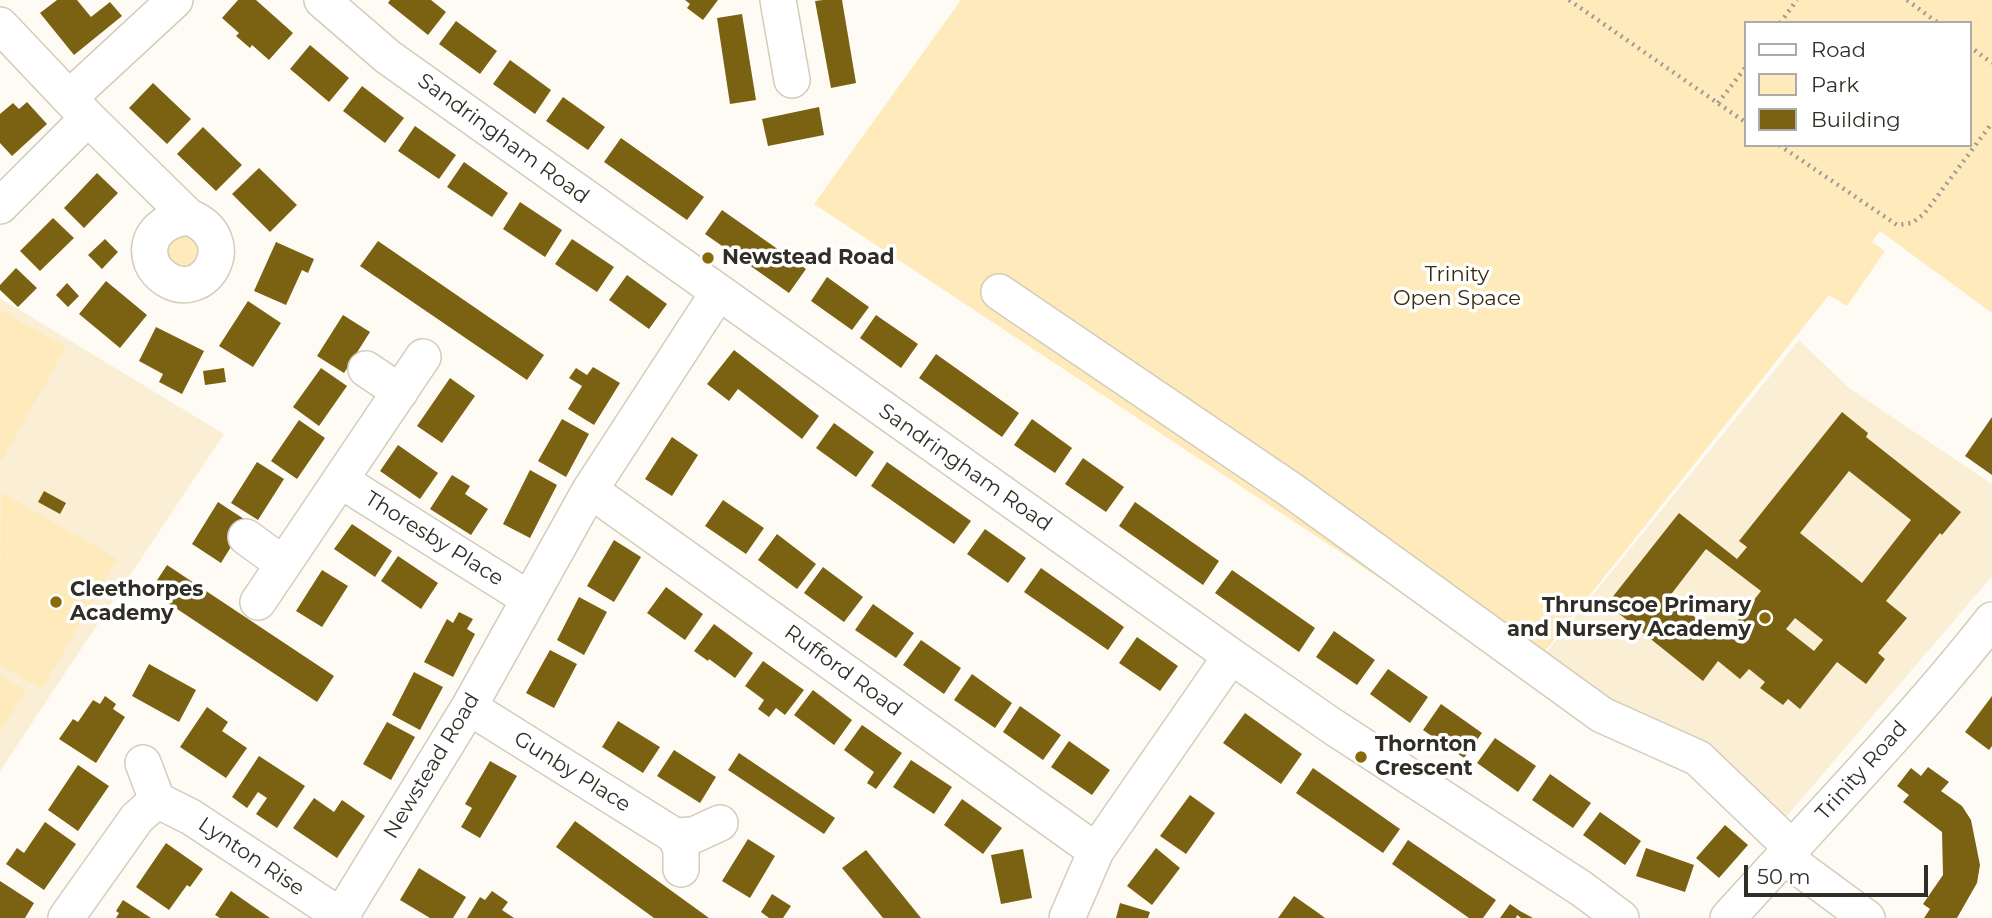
<!DOCTYPE html>
<html>
<head>
<meta charset="utf-8">
<style>
  body { margin:0 }
  #map { position:relative; width:1992px; height:918px; overflow:hidden; background:#fefbf4; font-family:Montserrat,sans-serif }
  canvas { display:block }
  .legend { position:absolute; left:1744px; top:21px; width:228px; height:126px; box-sizing:border-box; background:#fff; border:2px solid #adaba9; margin:0; padding:9px 12px; list-style:none; font-size:21px; color:#312e27 }
  .legend li { display:flex; align-items:center; gap:14px; height:35px }
  .legend b { width:35px; border:2px solid #adaba9 }
  .scale { position:absolute; left:1744px; top:865px; width:184px; height:32px; box-sizing:border-box; border:4px solid #312e27; border-top:0; padding-left:9px; font-size:21px; line-height:24px; white-space:nowrap; color:#312e27; -webkit-text-stroke:5px #fff; paint-order:stroke }
</style>
</head>
<body>
<div id="map">
<canvas width="1992" height="918"></canvas>
<ul class="legend">
<li><b style="height:9px;background:#fff"></b>Road</li>
<li><b style="height:19px;background:#feeabb"></b>Park</li>
<li><b style="height:19px;background:#7b6112"></b>Building</li>
</ul>
<div class="scale">50 m</div>
</div>
<script>
const g = document.querySelector('canvas').getContext('2d');
g.lineJoin = 'round';
function paint(path, color) { g.fillStyle = color; g.fill(path, 'evenodd'); }
function stroke(path, color, width, dash) { g.strokeStyle = color; g.lineWidth = width; g.lineCap = dash ? 'butt' : 'round'; g.setLineDash(dash || []); g.stroke(path); }
function label(font, color, halo, rows, align = 'center') {
  g.font = font + ' Montserrat,sans-serif'; g.lineWidth = 7; g.setLineDash([]); g.textBaseline = 'middle'; g.strokeStyle = halo; g.fillStyle = color; for (const [text, x, y, turn = 0] of rows) {
    g.save(); g.translate(x, y); g.rotate((+turn || 0) * Math.PI / 180); g.textAlign = isNaN(turn) ? turn : align; if (halo) g.strokeText(text, 0, 0); g.fillText(text, 0, 0); g.restore();
  }
}
const built = new Path2D(`
  M0 298 224 434 0 771Z
  M1799 340 1849 388 1992 484V576L1781 823 1600 702 1541 659Z`);
const green = new Path2D(`
  M961 0H1992V313L1880 231 1872 242 1885 251 1847 306 1829 295 1526 675 814 204ZM1745 23H1969V145H1745Z
  M179 230 203 239 194 271 169 267 165 241Z
  M0 310 66 347 2 460 0 459Z
  M1 492 117 559 42 689 0 665Z
  M0 675 26 691 0 732Z`);
const building = new Path2D(`
  M57 0H77L91 17 110 2 122 16 74 55 40 13Z
  M238 0H256L293 33 269 60 252 45 250 48 236 36 239 33 222 18Z
  M390 0H431L446 12 428 35 388 3Z
  M685 0H718L703 20 687 8 690 4Z
  M823 0H842L856 83 831 88 815 1Z
  M742 14 756 100 730 104 717 18Z
  M456 21 497 51 480 74 439 44Z
  M310 45 349 78 329 102 290 69Z
  M510 60 551 90 535 114 493 84Z
  M153 83 191 119 167 144 129 108Z
  M362 86 404 118 385 143 343 111Z
  M563 97 605 127 588 150 546 121Z
  M27 102 47 124 12 156 0 143V114L13 103 19 109Z
  M819 107 824 135 768 146 762 119Z
  M415 126 456 155 439 179 398 151Z
  M203 127 242 165 216 191 177 154Z
  M621 138 704 197 687 220 604 162Z
  M464 162 508 193 492 217 447 187Z
  M259 168 297 205 270 232 232 194Z
  M97 173 118 193 84 228 64 208Z
  M520 202 562 230 545 257 503 229Z
  M722 210 806 269 789 293 705 234Z
  M53 218 74 238 40 271 20 251Z
  M105 239 118 252 102 269 88 255Z
  M572 239 614 267 597 292 555 264Z
  M378 241 544 355 527 380 360 266Z
  M276 242 314 259 308 273 302 270 286 305 254 291Z
  M16 268 37 288 18 307 0 290V285Z
  M627 275 667 304 649 329 609 300Z
  M827 277 869 307 852 330 811 301Z
  M106 281 147 315 120 348 79 314Z
  M67 283 79 296 68 307 56 295Z
  M248 301 281 323 253 367 219 346Z
  M343 315 370 332 344 373 317 356Z
  M876 315 918 344 901 368 860 338Z
  M156 327 204 351 182 394 159 382 163 374 139 361Z
  M734 350 819 416 802 439 738 389 729 401 707 384Z
  M936 354 1019 413 1002 437 919 378Z
  M593 367 620 383 594 425 568 409 582 386 569 378 576 368 587 375Z
  M224 368 226 382 205 385 203 371Z
  M321 368 347 386 319 426 293 407Z
  M450 378 475 396 442 443 417 426Z
  M1842 412 1868 433 1866 437 1961 512 1942 535 1940 533 1886 601 1907 618 1878 653 1885 659 1866 684 1837 662 1800 709 1788 699 1783 705 1760 688 1765 682 1749 669 1740 679 1718 661 1703 681 1607 604 1679 513 1737 559 1747 547 1739 541ZM1849 471 1911 520 1862 583 1800 533ZM1706 549 1761 591 1723 639 1669 597ZM1795 618 1823 640 1814 651 1786 629Z
  M1992 417V475L1965 456Z
  M562 419 589 434 566 477 538 461Z
  M1032 419 1072 448 1055 473 1014 445Z
  M299 420 325 438 297 479 271 461Z
  M834 423 874 452 856 477 816 448Z
  M672 437 698 455 672 496 645 479Z
  M398 445 438 473 420 499 380 471Z
  M1083 458 1124 487 1106 512 1065 484Z
  M257 462 284 479 258 520 231 503Z
  M887 462 971 521 954 544 871 486Z
  M530 470 557 485 530 538 503 524Z
  M452 475 470 486 465 494 488 509 471 535 430 509Z
  M44 491 66 503 60 514 38 502Z
  M723 500 764 528 746 554 705 526Z
  M218 502 247 521 221 563 192 544Z
  M1135 502 1219 561 1203 585 1119 526Z
  M352 524 392 551 375 577 334 549Z
  M985 529 1026 558 1008 583 967 554Z
  M777 534 816 564 797 589 758 560Z
  M614 540 641 557 614 602 587 586Z
  M398 556 438 583 421 609 381 581Z
  M167 565 334 676 317 702 150 591Z
  M823 567 863 597 844 622 804 593Z
  M1041 568 1124 627 1108 650 1024 592Z
  M322 570 348 586 322 627 296 611Z
  M1232 570 1315 628 1299 652 1215 593Z
  M666 587 703 614 685 640 647 613Z
  M579 597 607 612 584 655 557 640Z
  M873 604 914 633 896 658 855 630Z
  M459 612 473 619 467 629 475 634 453 677 424 662 447 619 453 623Z
  M714 624 753 653 735 678 709 659 708 661 694 651Z
  M1334 631 1375 660 1357 685 1316 657Z
  M1137 637 1178 666 1160 691 1119 663Z
  M921 640 961 668 944 694 903 665Z
  M550 650 577 664 554 708 526 693Z
  M763 661 804 690 785 715 776 708 769 717 758 709 764 700 745 686Z
  M149 664 196 690 179 722 132 696Z
  M1388 669 1428 697 1410 723 1370 694Z
  M414 672 443 687 420 730 392 715Z
  M972 674 1012 703 995 728 954 700Z
  M813 690 852 720 834 745 794 715Z
  M105 696 116 704 113 709 125 717 96 763 59 739 73 719 78 722 93 700 100 704Z
  M1992 696V746L1989 750 1965 732Z
  M1441 704 1482 733 1464 758 1423 730Z
  M1020 706 1061 735 1043 760 1003 732Z
  M207 707 228 722 222 731 247 748 226 778 180 747Z
  M1245 713 1302 754 1281 784 1223 743Z
  M618 721 660 747 643 773 602 747Z
  M387 722 415 737 391 780 363 764Z
  M862 725 902 753 876 789 867 783 874 772 844 750Z
  M1495 738 1536 766 1518 792 1477 763Z
  M1069 741 1110 770 1092 795 1051 767Z
  M674 750 716 777 700 803 657 776Z
  M739 753 835 818 824 834 728 770Z
  M259 756 305 786 277 828 256 814 267 798 258 792 247 808 232 797Z
  M911 760 952 787 934 814 893 787Z
  M490 761 517 776 480 838 461 827 472 808 465 804Z
  M78 765 109 786 78 831 48 810Z
  M1928 767 1949 782 1941 791 1962 806 1971 820 1980 865 1977 883 1957 918H1924L1930 909 1923 904 1943 875 1942 832 1903 802 1909 795 1897 786 1911 768 1921 776Z
  M1313 768 1400 829 1383 853 1296 793Z
  M1550 774 1591 803 1573 828 1532 800Z
  M1190 795 1215 813 1186 854 1160 836Z
  M314 798 334 812 342 800 365 816 337 858 293 828Z
  M962 799 1002 828 983 854 944 825Z
  M1600 812 1641 841 1625 865 1583 835Z
  M575 821 709 918H654L556 847Z
  M45 822 76 844 44 890 6 864 17 848 24 853Z
  M1725 825 1748 845 1719 878 1696 858Z
  M748 839 775 856 750 898 722 881Z
  M1408 840 1496 900 1483 918H1469L1392 864Z
  M166 843 203 869 190 887 187 885 169 910 136 887Z
  M1156 848 1180 868 1152 905 1127 886Z
  M1646 848 1694 865 1685 892 1636 876Z
  M1023 849 1032 898 1001 904 991 855Z
  M866 850 921 918H883L842 868Z
  M419 868 466 897 453 918H430L400 900Z
  M0 881 34 903 25 918H0Z
  M231 891 251 905 270 918H220L215 915Z
  M492 891 508 902 502 910 514 918H467L480 897 485 900Z
  M772 894 791 906 783 918H769L761 912Z
  M1294 896 1317 912 1325 918H1278Z
  M123 900 151 918H116L119 913 116 911Z
  M1120 903 1150 912 1148 918H1116Z
  M1510 904 1520 911 1533 918H1521L1517 915 1516 918H1500Z`);
const path = new Path2D(`
  M1569 0 1745 122
  M1907 0 1938 23
  M1780 23 1797 0
  M1969 46 1992 63
  M1718 103 1745 68
  M1779 145 1897 225 1912 223 1924 214 1992 123`);
const minor = new Path2D(`
  M322 0 388 57 1231 656 1332 726 1582 889 1621 918
  M778 0 792 80
  M0 25 88 118 189 217C244 239 205 304 166 279 160 275 155 270 152 263 142 236 165 219 189 217
  M69 98 175 0
  M0 206 88 118
  M999 292 1291 490 1602 715 1698 758 1792 848
  M366 369 400 392
  M340 480 529 599
  M590 490 1096 851
  M246 537 283 564
  M258 602 423 357
  M469 707 675 836 694 835 720 823
  M143 763 157 800 191 817 344 918
  M675 836 681 849V869
  M1784 857 1867 918
  M341 916 469 707 590 490 718 293
  M66 918 137 818 157 800
  M1067 918 1096 851 1231 656
  M1728 918C1817 819 1910 724 1992 620`);
const markers = [
  [708,258,7,"#896a09"],
  [56,602,7,"#896a09"],
  [1765,618,7,"#896a09"],
  [1361,757,7,"#896a09"]
];
const streetNames = [
  ["Sandringham Road",503,139,36],
  ["Sandringham Road",965,468,35],
  ["Thoresby Place",434,539,32],
  ["Rufford Road",843,671,36],
  ["Newstead Road",432,766,-59],
  ["Trinity Road",1862,771,-48],
  ["Gunby Place",572,772,32],
  ["Lynton Rise",251,857,34]
];
const poiNames = [
  ["Newstead Road",722,258],
  ["Cleethorpes",70,590],
  ["Academy",70,614],
  ["Thrunscoe Primary",1751,606,"right"],
  ["and Nursery Academy",1751,630,"right"],
  ["Thornton",1375,745],
  ["Crescent",1375,769]
];
const parkNames = [
  ["Trinity",1457,275],
  ["Open Space",1457,299]
];
paint(built, '#faefd5');
paint(green, '#feeabb');
paint(building, '#7b6112');
stroke(minor, '#d3ccb9', 38);
stroke(path, '#9e9b94', 4.5, [2, 5]);
stroke(minor, '#fff', 35);
for (const [x, y, r, color] of markers) { const dot = new Path2D(); dot.arc(x, y, r, 0, 2 * Math.PI); g.fillStyle = color; g.fill(dot); stroke(dot, '#fff', 2.5); }
label('21px', '#312e27', '#fff', streetNames);
label('bold 21px', '#312e27', '#fff', poiNames, 'left');
label('21px', '#382c0b', '#fff', parkNames);
</script>
</body>
</html>
